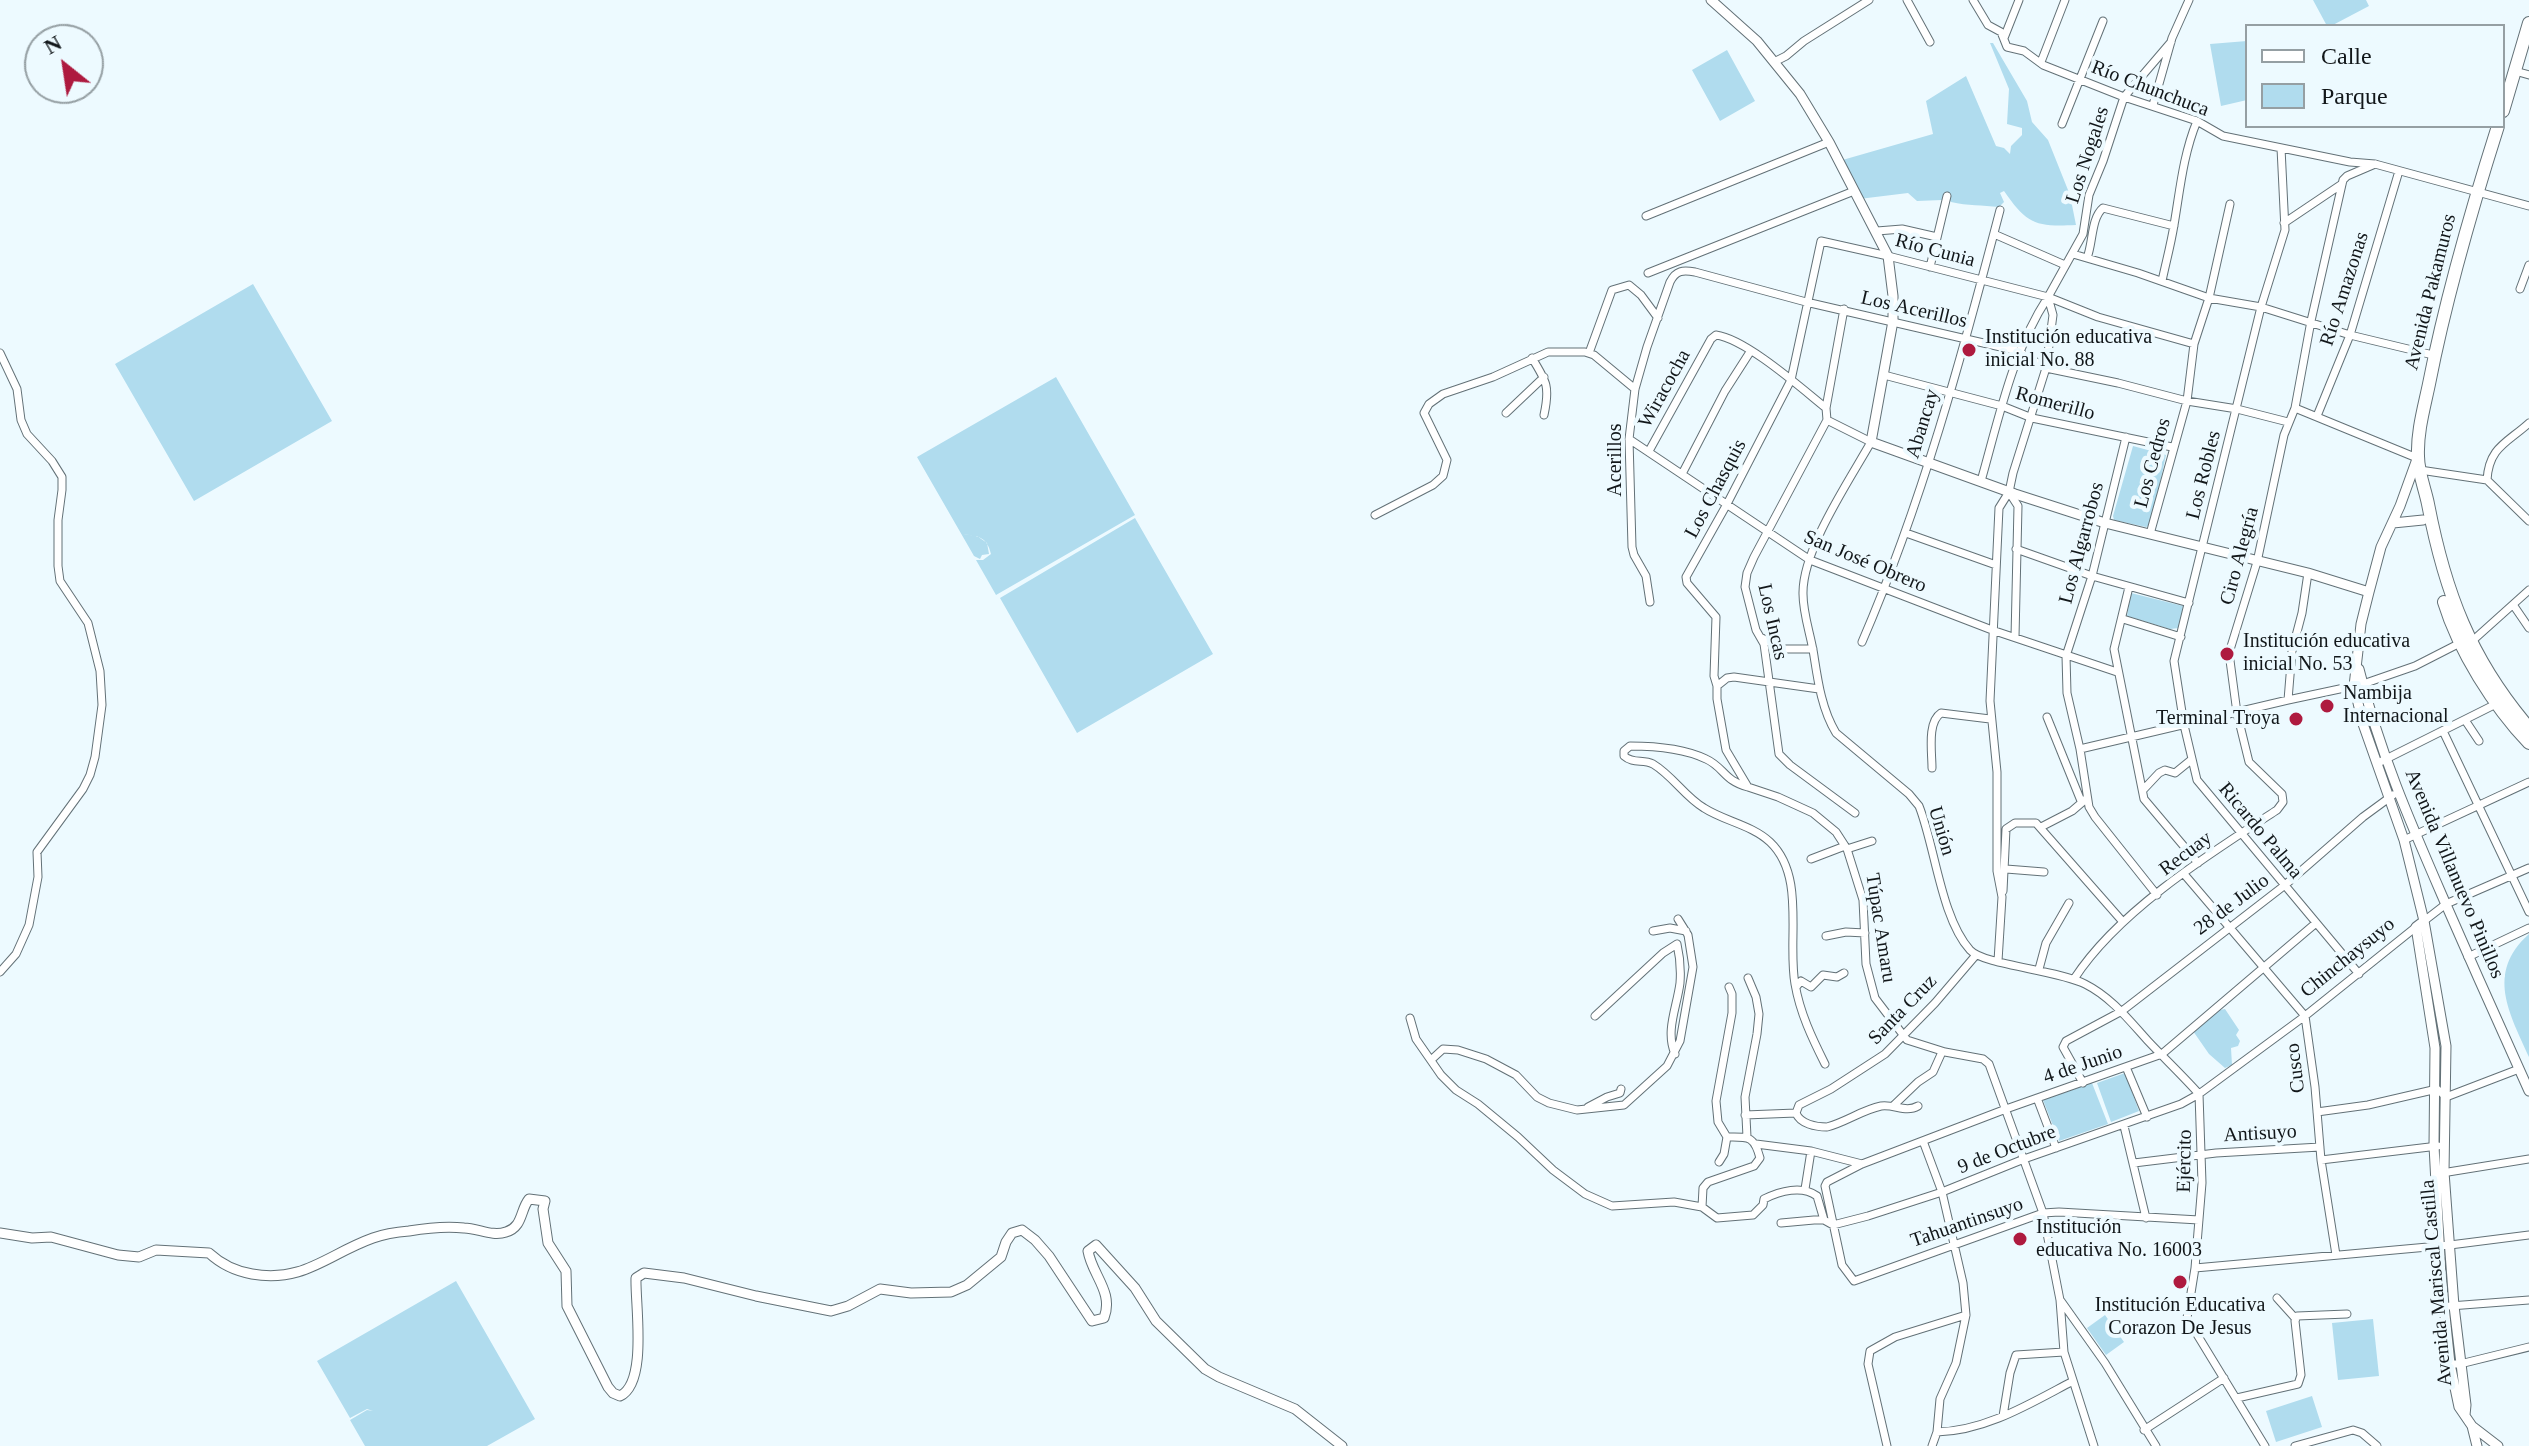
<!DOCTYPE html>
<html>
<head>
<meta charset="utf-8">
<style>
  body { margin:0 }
  #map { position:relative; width:2529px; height:1446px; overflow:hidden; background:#edfaff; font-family:"Times New Roman",serif }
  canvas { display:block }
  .legend { position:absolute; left:2245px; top:24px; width:260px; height:104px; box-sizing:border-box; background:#edfaff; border:2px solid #959fa3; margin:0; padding:10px 14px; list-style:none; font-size:24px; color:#12171a }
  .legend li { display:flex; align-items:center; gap:16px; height:40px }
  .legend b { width:40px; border:2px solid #959fa3 }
  .north { position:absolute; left:24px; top:24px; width:80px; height:80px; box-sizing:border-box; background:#edfaff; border:2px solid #959fa3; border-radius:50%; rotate:330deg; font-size:22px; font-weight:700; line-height:32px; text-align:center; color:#12171a }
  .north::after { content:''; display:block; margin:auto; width:28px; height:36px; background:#ae1a3f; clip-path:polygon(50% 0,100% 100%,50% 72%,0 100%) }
</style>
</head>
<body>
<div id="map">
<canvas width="2529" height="1446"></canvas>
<ul class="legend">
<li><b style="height:10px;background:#fff"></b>Calle</li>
<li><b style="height:22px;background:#b0dcee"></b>Parque</li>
</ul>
<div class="north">N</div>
</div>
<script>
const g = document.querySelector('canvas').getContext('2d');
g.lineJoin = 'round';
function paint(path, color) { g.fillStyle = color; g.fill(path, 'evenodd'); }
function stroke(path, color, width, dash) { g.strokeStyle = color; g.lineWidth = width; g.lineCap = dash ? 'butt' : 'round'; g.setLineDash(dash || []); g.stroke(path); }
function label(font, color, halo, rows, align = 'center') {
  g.font = font + ' "Times New Roman",serif'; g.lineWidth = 8; g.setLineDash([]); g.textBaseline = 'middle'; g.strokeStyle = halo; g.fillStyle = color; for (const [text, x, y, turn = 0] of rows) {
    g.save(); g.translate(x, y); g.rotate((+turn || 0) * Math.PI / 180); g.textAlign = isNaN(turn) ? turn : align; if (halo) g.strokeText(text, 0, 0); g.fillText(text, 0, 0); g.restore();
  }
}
const green = new Path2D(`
  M2313 0H2366L2369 6 2331 26H2327Z
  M2247 41V100L2221 106 2210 44Z
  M1990 43H1993L2027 101 2032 122 2048 140 2070 195 2076 225C2035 227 2027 224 2004 191L2000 193 2004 202 1999 207C1982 205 1968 206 1951 202L1947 195 1942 200 1917 201 1908 193 1859 199 1839 161 1933 134 1926 101 1966 76 1996 146 2004 148 2010 154 2011 146 2022 135V128L2007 124 2009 89Z
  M1727 50 1755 101 1720 121 1692 70Z
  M253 284 332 421 194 501 115 364Z
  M1056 377 1135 515 996 595 976 560H983L991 554C987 537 979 536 963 534L977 536 987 543 989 554 982 555 980 559 974 556 917 457Z
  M2133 446 2166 455 2151 525 2146 527 2114 520 2113 516Z
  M1135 518 1213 654 1077 733 1000 598Z
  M2131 593 2183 606 2179 628 2170 629 2127 616Z
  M2529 934V1057C2510 1014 2485 973 2529 934Z
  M2225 1009 2239 1030 2236 1035 2240 1041 2238 1046 2231 1048 2232 1065 2225 1068 2209 1054 2193 1031 2220 1010Z
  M2125 1073 2139 1111 2111 1122 2097 1083Z
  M2092 1083 2108 1124 2059 1141 2043 1100Z
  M456 1281 535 1419 487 1446H365L350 1420 367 1410 373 1411 367 1409 350 1418 317 1361Z
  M2105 1315 2124 1342 2106 1355 2087 1328Z
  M2373 1319 2379 1376 2338 1380 2332 1323Z
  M2312 1396 2322 1427 2276 1442 2266 1411Z`);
const minor = new Path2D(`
  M1907 0 1930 42
  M1973 0 1988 25 2001 32 2007 47 2024 51 2043 65 2124 97 2197 121 2223 136 2350 162 2375 164 2529 206
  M2004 38 2019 0
  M1774 62 1786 56 1804 41 1869 0
  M2041 62 2065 0
  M2515 71 2529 75
  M2153 105 2172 38 2189 0
  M2062 124 2103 21
  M2281 148 2285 230 2261 307 2174 661 2184 725 2197 780 2359 974
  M1646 216 1829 142
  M2284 223 2342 184
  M1877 231 1902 229 1937 237
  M1994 234 2065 265
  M2073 254 2138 273 2209 298 2261 307 2350 335 2433 355
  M2087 258C2093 243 2091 218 2103 208L2174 226
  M1930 267 1947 196
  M1648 273 1854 191
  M2162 281C2166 262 2171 244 2174 225 2180 190 2183 155 2197 121
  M2520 289 2529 265
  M0 353 17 389 21 420 27 434 52 461 62 477V490L58 520V566L60 581 88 623 100 671 102 705 95 757 90 775 83 789 37 852 38 877 29 925 16 954 0 972
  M1589 353 1612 290 1629 285 1641 295 1658 318
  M1532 358C1547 382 1550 387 1544 415
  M1884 375 2002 406 2032 418 2172 447
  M1826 408 1844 309
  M2295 408 2417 458
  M1506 413 1544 377
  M2317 416 2350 335 2399 171
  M1827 420 1754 557 1747 573 1745 587 1756 630 1764 644 1779 754 1790 765 1855 813
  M2529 423C2507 443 2489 447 2487 480L2529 521
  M2126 437 2092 576 2066 656 2067 693 2080 749 2089 807 2095 817 2157 895
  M1629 439 1810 560 1992 630 2117 672
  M1649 451 1711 339 1716 335C1746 339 1801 388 1826 408L1827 420 1871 442C1849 481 1802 550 1803 594 1803 615 1811 635 1814 656 1818 682 1822 710 1836 733L1909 794 1919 806C1935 846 1941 918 1970 950 1983 965 2058 970 2085 984 2111 997 2129 1020 2148 1041 2165 1059 2183 1076 2199 1094
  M2420 470 2487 480
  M1682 474 1725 391 1750 352
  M1981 481C1999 418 2012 352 2048 297
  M2009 492 2018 506 2015 637
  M1375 515 1433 485 1443 476 1447 460 1424 413 1429 404 1443 394 1493 377 1548 352H1585L1594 355 1635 389
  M1906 533 1996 565
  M2150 534 2187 401 2194 344 2209 298 2230 204
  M2016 549 2092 576 2189 603
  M2129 587 2114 649 2144 799 2198 863
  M1650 602 1646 576 1634 555 1632 547 1629 439 1635 389 1647 347 1670 282C1676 270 1683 270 1695 272L1806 302 2018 351 2046 368 2118 383 2187 401 2237 409 2288 422
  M2514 606 2529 628
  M2123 619 2181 637
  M1762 638 1783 649H1813
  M1862 642C1922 503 1962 356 2000 210
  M2470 643 2529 590
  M1717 686 1727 678 1734 677 1819 689
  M2288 700 2292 651 2302 613 2308 573
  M2047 717 2081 801
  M2465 720 2479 741
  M2443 731 2529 912
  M2080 749 2288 700 2363 684 2415 666 2462 642
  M2382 761 2500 702
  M1932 768C1932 752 1927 722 1941 713L1990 719
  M1748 787C1724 781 1724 767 1706 759 1683 748 1655 746 1630 746L1624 751V756C1633 764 1643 759 1653 764 1673 776 1685 797 1704 808 1724 821 1752 825 1770 842 1806 876 1787 940 1795 984 1800 1013 1812 1038 1825 1064
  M2143 790 2159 773 2165 770 2175 773 2191 760
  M2041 827 2072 811 2086 799
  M2404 840 2529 782
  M1847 849 1872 841
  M1811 859 1845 846
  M2006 869 2044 872
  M2184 874 2305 1016 2315 1087 2321 1160 2336 1255
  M2003 891 2006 829 2015 823H2036L2123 922
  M2424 921 2446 904 2529 868
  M1653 931 1670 928 1686 931
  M1826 936 1846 932 1865 933
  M2468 957 2529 928
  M1998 961 2002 897 1997 871V772L1990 701 1999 508 2009 492 2013 473 2046 368 2053 315 2048 297 2083 234 2089 195 2103 161 2124 97 2171 42
  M2039 969 2046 943 2069 903
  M2074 979C2118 911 2209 854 2277 810L2283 802 2282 794 2249 762 2237 713 2229 653 2257 562 2284 435 2295 408 2311 321 2343 180 2347 176 2375 164
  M1796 987 1801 981 1811 987 1823 975 1837 977 1844 973
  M1595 1016 1663 953 1677 944C1680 957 1681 970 1680 983 1677 1007 1665 1031 1675 1054
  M1410 1018 1416 1039 1441 1075 1456 1090 1478 1104 1518 1137 1553 1170 1585 1194 1612 1206 1674 1202 1702 1207 1717 1218 1753 1215 1763 1205 1764 1199C1780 1191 1802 1185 1817 1196L1824 1220
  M1431 1060 1443 1049 1458 1050 1486 1059 1516 1075 1537 1097 1549 1103 1577 1110 1624 1105 1667 1066 1680 1041 1693 967 1688 935 1678 919
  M2126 1067 2147 1117
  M2083 1083 2063 1047 2066 1041 2122 1011 2285 885 2363 817 2393 795
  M2199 1094 2202 1183 2195 1268 2187 1318 2265 1446
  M2037 1098 2056 1148
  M1893 1106 1918 1082 1933 1072 1942 1052
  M1918 1106C1906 1113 1894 1104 1881 1106 1862 1110 1846 1122 1827 1127 1816 1127 1800 1124 1796 1113L1799 1105 1831 1089 1885 1054 1935 1003 1976 955
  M1588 1107 1607 1097 1620 1093 1621 1089
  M2317 1112 2368 1105 2437 1089 2446 1097 2519 1069
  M1745 1115 1796 1113
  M2124 1126 2146 1218
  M1747 1137 1745 1097 1757 1034 1759 1014 1756 997 1748 978
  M1923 1141 1942 1192 1963 1283 1966 1315 1956 1363 1940 1399 1937 1432 1932 1446
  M1756 1144 1811 1151 1862 1164
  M2321 1160 2438 1146
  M1719 1162 1724 1154 1727 1137
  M2134 1163 2216 1153 2320 1147
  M2442 1173 2529 1159
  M1805 1189 1811 1151
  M1702 1207 1703 1188 1708 1182 1754 1166 1760 1158C1754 1135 1748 1137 1727 1137L1718 1122 1716 1101 1732 1013V994L1729 987
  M2199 1220 2059 1212 2043 1213 1854 1281 1842 1265 1825 1186 1827 1182 1862 1164 2006 1109 2162 1054 2316 923
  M1781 1223 1814 1220H1824L1833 1225 1868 1216 1942 1192 2024 1159 2181 1104 2199 1094 2305 1016 2416 927
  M2195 1268 2450 1245 2529 1235
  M2277 1298 2295 1318
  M2061 1301 2105 1363 2156 1446
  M2450 1306 2529 1300
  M2450 1364H2460L2529 1347
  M2237 1398 2298 1384 2301 1375 2295 1321 2297 1316 2347 1314
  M2003 1416 2010 1373 2016 1355 2064 1352
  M2144 1430 2224 1378
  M1937 1432C1986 1431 2031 1403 2073 1381
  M1887 1446 1868 1364 1870 1351 1895 1337 1966 1315
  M2094 1446 2064 1352 2060 1300 2043 1213 1989 1064 1983 1059 1945 1052 1907 1040 1875 998 1866 964 1863 900 1847 849 1836 832 1813 813 1778 797 1748 787 1726 750 1717 699V686L1714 676 1716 617 1687 583 1686 577 1727 504 1791 380 1821 241 1888 256 2048 297 2098 317 2194 344
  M2295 1446 2353 1430 2362 1433 2377 1446`);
const tertiary = new Path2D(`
  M1711 0 1757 41 1800 94 1829 142 1888 256 1893 296V321L1871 442 2015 494 2105 523 2308 573 2369 592
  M2417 459 2400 506 2381 547 2369 592 2361 624 2354 686 2363 724 2404 840 2424 921 2446 1046 2444 1172 2454 1306 2466 1405 2465 1415
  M2393 523 2423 520
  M2359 669C2379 751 2411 824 2444 900 2472 964 2500 1027 2529 1091
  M2424 921 2416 927 2435 1048 2434 1146 2441 1277 2450 1364 2459 1407 2472 1426 2498 1446
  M0 1233 32 1238 51 1237 118 1255 139 1257 156 1250 209 1253C222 1265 235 1271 252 1274 304 1283 328 1254 373 1238 384 1234 397 1232 409 1231 427 1228 446 1226 464 1228 478 1228 492 1237 506 1232 523 1227 520 1210 529 1199L545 1201 543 1209 548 1243 566 1271 567 1306 608 1387 613 1393 620 1396C648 1383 635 1304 636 1278L644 1273 684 1278 756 1296 831 1311 848 1306 880 1289 911 1293 951 1292 967 1285 1001 1257 1006 1242 1012 1233 1022 1230 1035 1240 1049 1256 1092 1321 1104 1318C1114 1292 1092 1275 1088 1251L1096 1245 1135 1288 1156 1321 1205 1369 1219 1377 1295 1409 1342 1446
  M2472 1426 2477 1446`);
const trunk = new Path2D(`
  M2503 111 2529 23
  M2498 126C2471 211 2446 297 2429 384 2424 408 2417 432 2418 456 2418 472 2425 489 2428 504 2445 592 2470 659 2529 728
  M2444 602C2459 651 2494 706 2529 743`);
const markers = [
  [1969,350,8,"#ae1a3f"],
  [2227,654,8,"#ae1a3f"],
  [2327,706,8,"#ae1a3f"],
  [2296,719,8,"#ae1a3f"],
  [2020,1239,8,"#ae1a3f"],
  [2180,1282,8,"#ae1a3f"]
];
const streetNames = [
  ["Río Chunchuca",2150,89,21],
  ["Los Nogales",2088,155,-72],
  ["Río Cunia",1935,251,15],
  ["Río Amazonas",2345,289,-72],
  ["Avenida Pakamuros",2431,292,-76],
  ["Los Acerillos",1914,310,13],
  ["Wiracocha",1665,389,-61],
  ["Romerillo",2055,404,15],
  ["Abancay",1923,424,-73],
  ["Acerillos",1616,460,-90],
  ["Los Cedros",2153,463,-75],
  ["Los Robles",2204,475,-76],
  ["Los Chasquis",1716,489,-62],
  ["Los Algarrobos",2082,543,-75],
  ["Ciro Alegría",2240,556,-75],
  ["San José Obrero",1865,562,23],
  ["Los Incas",1772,622,77],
  ["Unión",1941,831,73],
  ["Ricardo Palma",2260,831,50],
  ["Recuay",2186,854,-37],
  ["Avenida Villanuevo Pinillos",2454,874,67],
  ["28 de Julio",2232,905,-37],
  ["Túpac Amaru",1880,928,81],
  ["Chinchaysuyo",2348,958,-39],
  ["Santa Cruz",1903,1010,-46],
  ["4 de Junio",2083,1065,-19],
  ["Cusco",2296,1068,-97],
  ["Antisuyo",2260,1134,-3],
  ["9 de Octubre",2007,1150,-21],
  ["Ejército",2185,1161,-89],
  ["Tahuantinsuyo",1967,1223,-19],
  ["Avenida Mariscal Castilla",2437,1283,-95]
];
const poiNames = [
  ["Institución educativa",1985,338],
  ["inicial No. 88",1985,361],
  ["Institución educativa",2243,642],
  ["inicial No. 53",2243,665],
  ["Nambija",2343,694],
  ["Internacional",2343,717],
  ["Terminal Troya",2280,719,"right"],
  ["Institución",2036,1228],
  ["educativa No. 16003",2036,1251],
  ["Institución Educativa",2180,1306,"center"],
  ["Corazon De Jesus",2180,1329,"center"]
];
paint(green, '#b0dcee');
stroke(minor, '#637177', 9);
stroke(tertiary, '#637177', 11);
stroke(trunk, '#637177', 14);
stroke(minor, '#fff', 7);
stroke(tertiary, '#fff', 9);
stroke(trunk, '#fff', 12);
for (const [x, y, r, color] of markers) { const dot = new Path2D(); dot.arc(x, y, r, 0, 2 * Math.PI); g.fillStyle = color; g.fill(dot); stroke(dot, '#edfaff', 3); }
label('20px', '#12171a', '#edfaff', streetNames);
label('20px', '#12171a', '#edfaff', poiNames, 'left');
</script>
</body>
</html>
